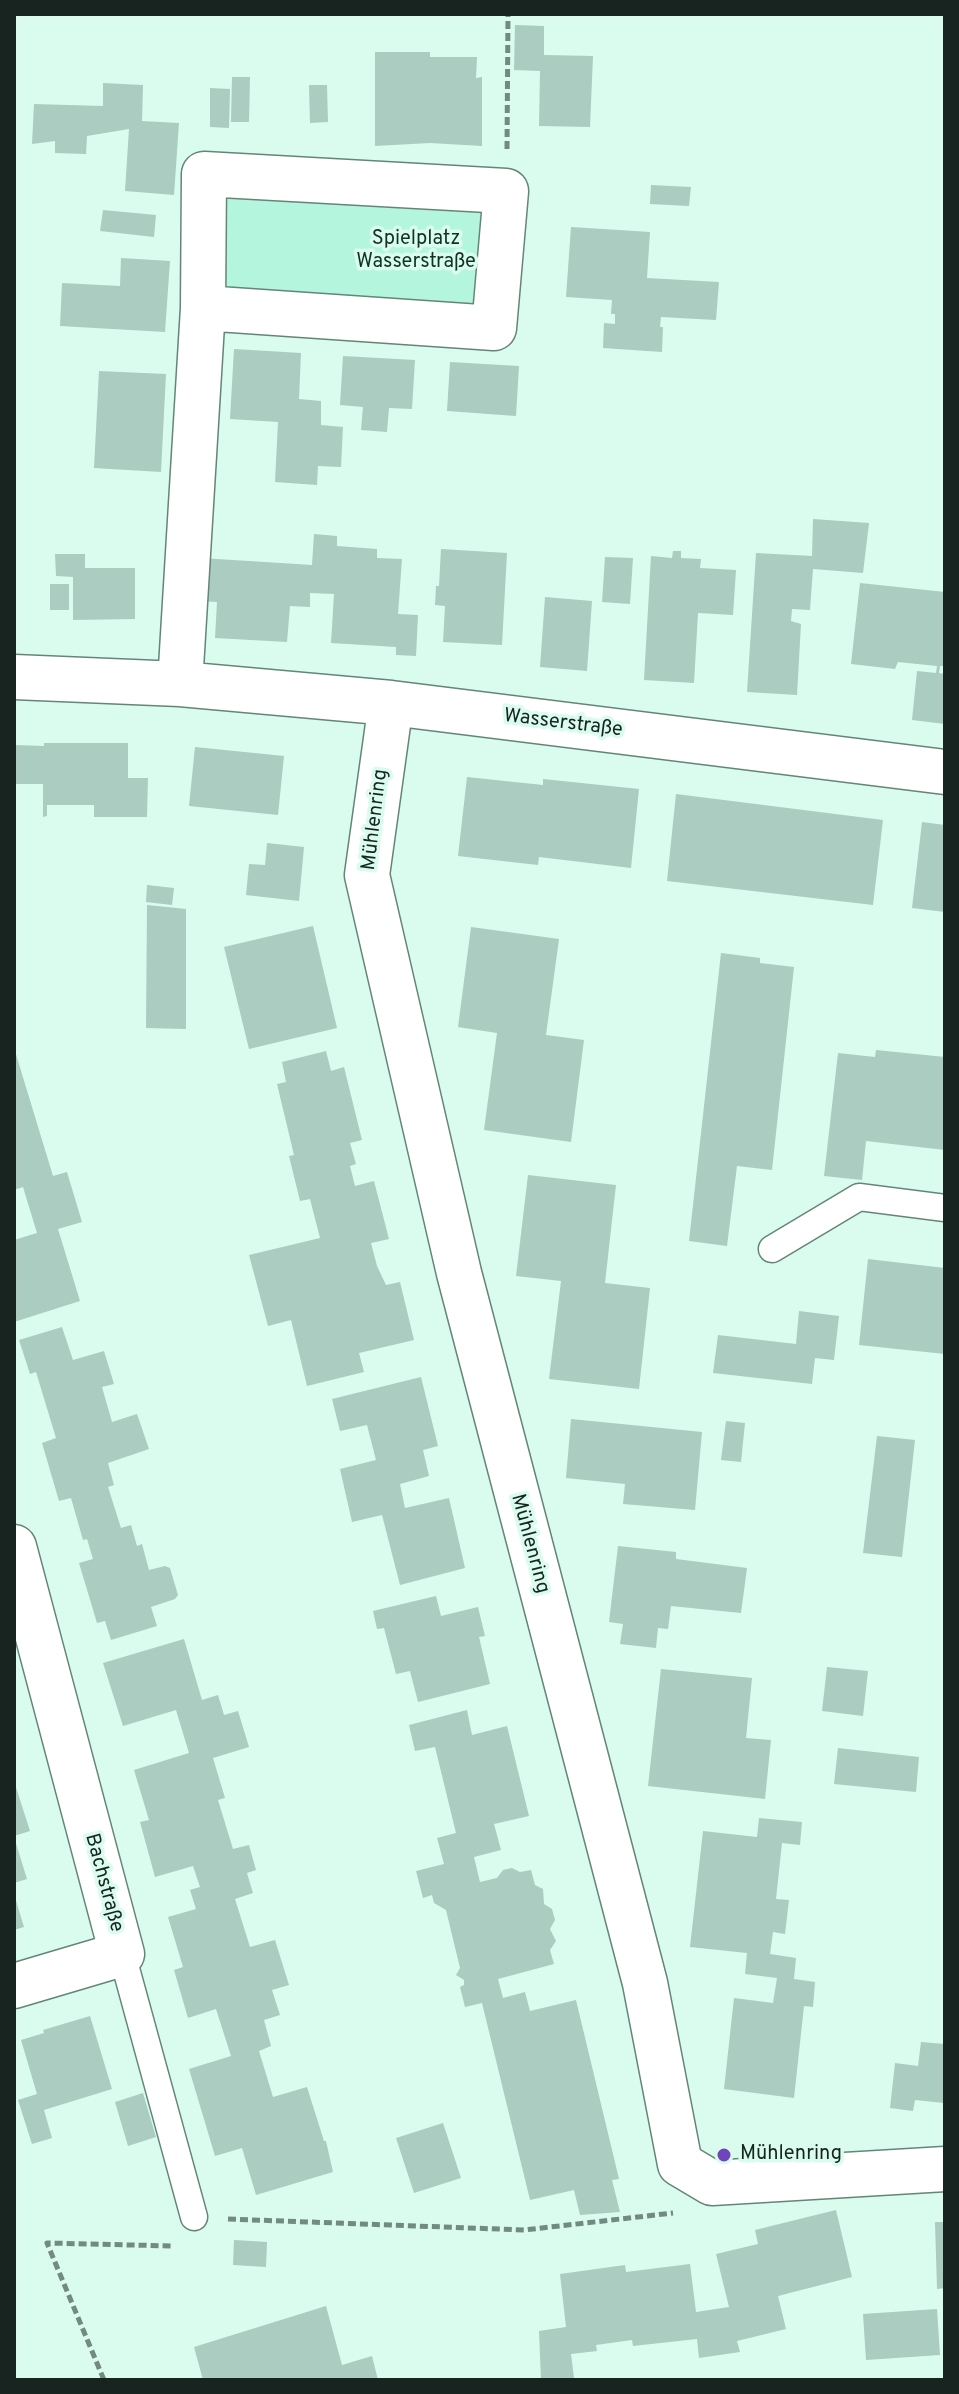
<!DOCTYPE html>
<html>
<head>
<meta charset="utf-8">
<style>
  body { margin:0 }
  #map { position:relative; width:959px; height:2394px; overflow:hidden; background:#d9fcef; font-family:Overpass,sans-serif }
  canvas { display:block }
  .frame { position:absolute; inset:0; border:16px solid #172420; pointer-events:none }
</style>
</head>
<body>
<div id="map">
<canvas width="959" height="2394"></canvas>
<div class="frame"></div>
</div>
<script>
const g = document.querySelector('canvas').getContext('2d');
g.lineJoin = 'round';
function paint(path, color) { g.fillStyle = color; g.fill(path, 'evenodd'); }
function stroke(path, color, width, dash) { g.strokeStyle = color; g.lineWidth = width; g.lineCap = dash ? 'butt' : 'round'; g.setLineDash(dash || []); g.stroke(path); }
function label(font, color, halo, rows, align = 'center') {
  g.font = font + ' Overpass,sans-serif'; g.lineWidth = 7; g.setLineDash([]); g.textBaseline = 'middle'; g.strokeStyle = halo; g.fillStyle = color; for (const [text, x, y, turn = 0] of rows) {
    g.save(); g.translate(x, y); g.rotate((+turn || 0) * Math.PI / 180); g.textAlign = isNaN(turn) ? turn : align; if (halo) g.strokeText(text, 0, 0); g.fillText(text, 0, 0); g.restore();
  }
}
const green = new Path2D(`
  M224 194 489 204 482 306 222 293Z`);
const building = new Path2D(`
  M515 25 544 26V55L593 56 590 127 539 126 540 71 514 70Z
  M375 52H430V57H477L476 78 482 77V146L430 143 375 146Z
  M232 77H250L249 122H231Z
  M103 83 143 85 142 121 179 123 174 195 125 191 129 129 87 136 86 154 55 153V141L32 144 34 104 103 106Z
  M309 85H327L328 122 310 123Z
  M210 88 230 89 229 128 210 127Z
  M651 185 691 187 689 206 650 204Z
  M103 210 156 215 154 237 100 231Z
  M571 227 650 232 647 278 719 282 716 320 661 317 660 327H663L662 352 603 348 604 323 615 324V314H611L612 300 566 297Z
  M121 258 170 261 165 332 60 326 62 283 120 286Z
  M234 349 301 353 299 399 321 401V425L343 427 341 467 318 466 317 485 275 482 278 422 230 419Z
  M343 356 415 360 412 409 389 408 387 432 361 430 363 407 340 405Z
  M450 362 519 366 516 416 447 411Z
  M99 371 166 374 161 472 94 468Z
  M813 519 869 523 863 573 813 569 810 610 792 609 791 621 801 624 797 695 747 692 756 553 812 556Z
  M314 534 337 536V546L377 549V558L402 559 398 614 418 615 416 656 396 655V647L331 643 334 594 310 593V607L290 606 287 642 215 638 217 602 198 601 201 558 312 565Z
  M441 549 507 553 502 645 443 642 445 606 435 605 436 586H439Z
  M673 551H681V558L701 559 700 568 736 570 733 615 698 613 694 683 644 680 651 556 672 558Z
  M55 554H85V568H135V619L73 620V577L56 576Z
  M605 557 633 558 630 604 602 602Z
  M860 583 945 592V666H940L939 673 945 674V724L912 720 917 671 936 673 937 666 898 662 895 669 851 664Z
  M50 584H69V610H50Z
  M545 597 592 601 587 671 540 667Z
  M44 743H128V778H148L147 817H94V805H47V816L43 817V784H14V745L44 746Z
  M195 747 284 756 278 815 189 806Z
  M467 777 543 785V779L639 789 631 868 539 857 538 865 458 856Z
  M676 794 883 820 873 905 667 881Z
  M922 822 945 825V912L912 908Z
  M267 843 304 847 299 901 246 895 249 864 265 865Z
  M147 885 174 888 172 905 146 902Z
  M147 905 186 909V1029L146 1028Z
  M313 926 337 1028 249 1049 224 947Z
  M471 927 559 939 546 1035 584 1040 571 1142 484 1130 497 1033 458 1027Z
  M721 953 760 958V963L794 967 772 1170 737 1166 727 1246 689 1241Z
  M876 1050 945 1057V1150L866 1141 862 1180 824 1176 838 1053 875 1057Z
  M15 1051 53 1176 67 1172 82 1222 58 1229 80 1301 14 1322V1240L37 1233 23 1187 14 1190Z
  M326 1051 331 1071 344 1067 362 1140 350 1143 356 1164 350 1166 355 1186 374 1181 389 1239 371 1243 377 1266 386 1285 400 1282 414 1340 359 1353 364 1372 307 1386 291 1320 268 1326 249 1255 320 1238 310 1199 300 1201 289 1156 294 1155 277 1084 286 1082 282 1062Z
  M528 1175 616 1185 605 1283 650 1288 639 1389 549 1379 561 1281 516 1276Z
  M868 1259 945 1268V1354L859 1345Z
  M799 1311 839 1316 834 1360 815 1358 812 1384 713 1373 718 1335 796 1344Z
  M62 1327 73 1360 104 1351 114 1384 102 1387 112 1422 137 1414 149 1449 108 1463 114 1485 108 1487 121 1528 131 1525 137 1546 142 1544 149 1570 165 1566 170 1568 178 1595 175 1599 151 1607 157 1626 111 1640 105 1621 97 1623 79 1563 93 1559 87 1539 83 1540 71 1498 59 1501 42 1443 56 1438 36 1372 30 1374 19 1340Z
  M421 1377 438 1446 423 1450 429 1476 400 1484 405 1508 449 1498 465 1568 400 1585 382 1515 352 1522 340 1469 376 1460 367 1425 340 1431 332 1399Z
  M571 1419 702 1432 695 1510 623 1504 625 1484 566 1478Z
  M726 1421 745 1423 741 1462 721 1460Z
  M877 1436 915 1440 902 1557 863 1553Z
  M618 1546 676 1552V1559L747 1568 741 1613 671 1606 668 1629 658 1628 656 1648 620 1644 623 1624 609 1622Z
  M436 1596 441 1616 478 1607 485 1636 479 1637 490 1684 418 1702 410 1671 396 1674 384 1628 377 1629 373 1611Z
  M184 1639 202 1700 218 1695 224 1715 238 1711 249 1747 213 1758 225 1798 218 1800 233 1849 249 1845 256 1870 247 1873 253 1893 235 1899 250 1947 275 1940 289 1985 272 1990 280 2015 264 2020 271 2046 259 2051 273 2097 307 2087 324 2141H326L333 2172 256 2195 242 2148 215 2156 189 2069 231 2056 216 2009 188 2018 174 1970 183 1967 168 1917 196 1909 190 1890 200 1887 193 1866 155 1877 140 1822 149 1820 134 1770 189 1753 176 1710 123 1726 103 1663Z
  M827 1667 868 1671 863 1716 822 1711Z
  M661 1669 752 1678 746 1738 771 1740 765 1799 648 1786Z
  M467 1710 472 1735 507 1726 529 1816 494 1824 501 1850 474 1857 480 1882 497 1878 503 1870 512 1868 520 1872 531 1870 535 1885 543 1889 544 1904 552 1909 555 1920 550 1929 556 1941 550 1950 554 1964 498 1979 503 1998 525 1992 530 2011 576 2000 619 2179 612 2180 620 2212 580 2215 574 2190 530 2200 482 2003 465 2007 460 1987 464 1985V1980L456 1975 460 1968 446 1910 434 1903 432 1895 423 1898 416 1871 444 1864 437 1838 456 1833 435 1747 415 1751 409 1725Z
  M838 1748 919 1757 916 1792 834 1784Z
  M14 1781 30 1831 14 1836Z
  M759 1818 802 1822 800 1845 782 1843 776 1899 789 1900 785 1934 773 1932 770 1954 796 1958 794 1979 815 1982 813 2007 804 2006 794 2098 724 2089 734 1998 773 2003 777 1978 745 1974 747 1953 690 1947 703 1831 757 1837Z
  M14 1837 27 1879 14 1883Z
  M14 1894 24 1927 14 1930Z
  M90 2016 112 2089 44 2110 52 2138 32 2144 18 2100 37 2094 21 2040 44 2033 43 2030Z
  M921 2042 945 2044 944 2103 915 2100 913 2111 890 2108 895 2063 918 2066Z
  M143 2093 156 2137 128 2146 115 2102Z
  M443 2123 461 2178 414 2193 396 2138Z
  M836 2210 852 2277 778 2296 786 2329 737 2341 740 2352 699 2358 697 2339 633 2346 632 2340 596 2345 597 2351 571 2354 574 2378 541 2380 539 2331 566 2327 560 2274 625 2265 626 2272 690 2264 696 2312 729 2307 716 2254 758 2244 755 2230Z
  M935 2222H945V2288L937 2289Z
  M234 2240 267 2242 266 2267 233 2265Z
  M326 2306 342 2365 372 2356 378 2380H203L194 2347Z
  M937 2309 940 2355 866 2360 863 2314Z`);
const path = new Path2D(`
  M507 149 508 14
  M228 2219 524 2230 673 2213
  M104 2380 47 2243 173 2246`);
const service = new Path2D(`
  M772 1249 859 1197 945 1208
  M122 1954 194 2217`);
const minor = new Path2D(`
  M14 677 180 684 391 703 945 772
  M180 684 203 308 204 174 506 191 494 328 203 308
  M391 703 367 875 459 1273 645 1983 680 2164 712 2183 945 2169
  M14 1547 122 1954 14 1986`);
const markers = [
  [724,2155,8,"#7144bc"]
];
const parkNames = [
  ["Spielplatz",416,240],
  ["Wasserstraße",416,263]
];
const streetNames = [
  ["Wasserstraße",563,724,7],
  ["Mühlenring",376,820,-83],
  ["Mühlenring",529,1544,75],
  ["Bachstraße",103,1883,75]
];
const poiNames = [
  ["Mühlenring",740,2155]
];
paint(green, '#b3f5dd');
paint(building, '#abccc0');
stroke(service, '#658579', 29);
stroke(minor, '#658579', 47);
stroke(path, '#738a82', 5, [8, 4]);
stroke(service, '#fff', 26);
stroke(minor, '#fff', 44);
for (const [x, y, r, color] of markers) { const dot = new Path2D(); dot.arc(x, y, r, 0, 2 * Math.PI); g.fillStyle = color; g.fill(dot); stroke(dot, '#d9fcef', 3); }
label('20px', '#113127', '#d9fcef', parkNames);
label('20px', '#172420', '#d9fcef', streetNames);
label('20px', '#172420', '#d9fcef', poiNames, 'left');
</script>
</body>
</html>
